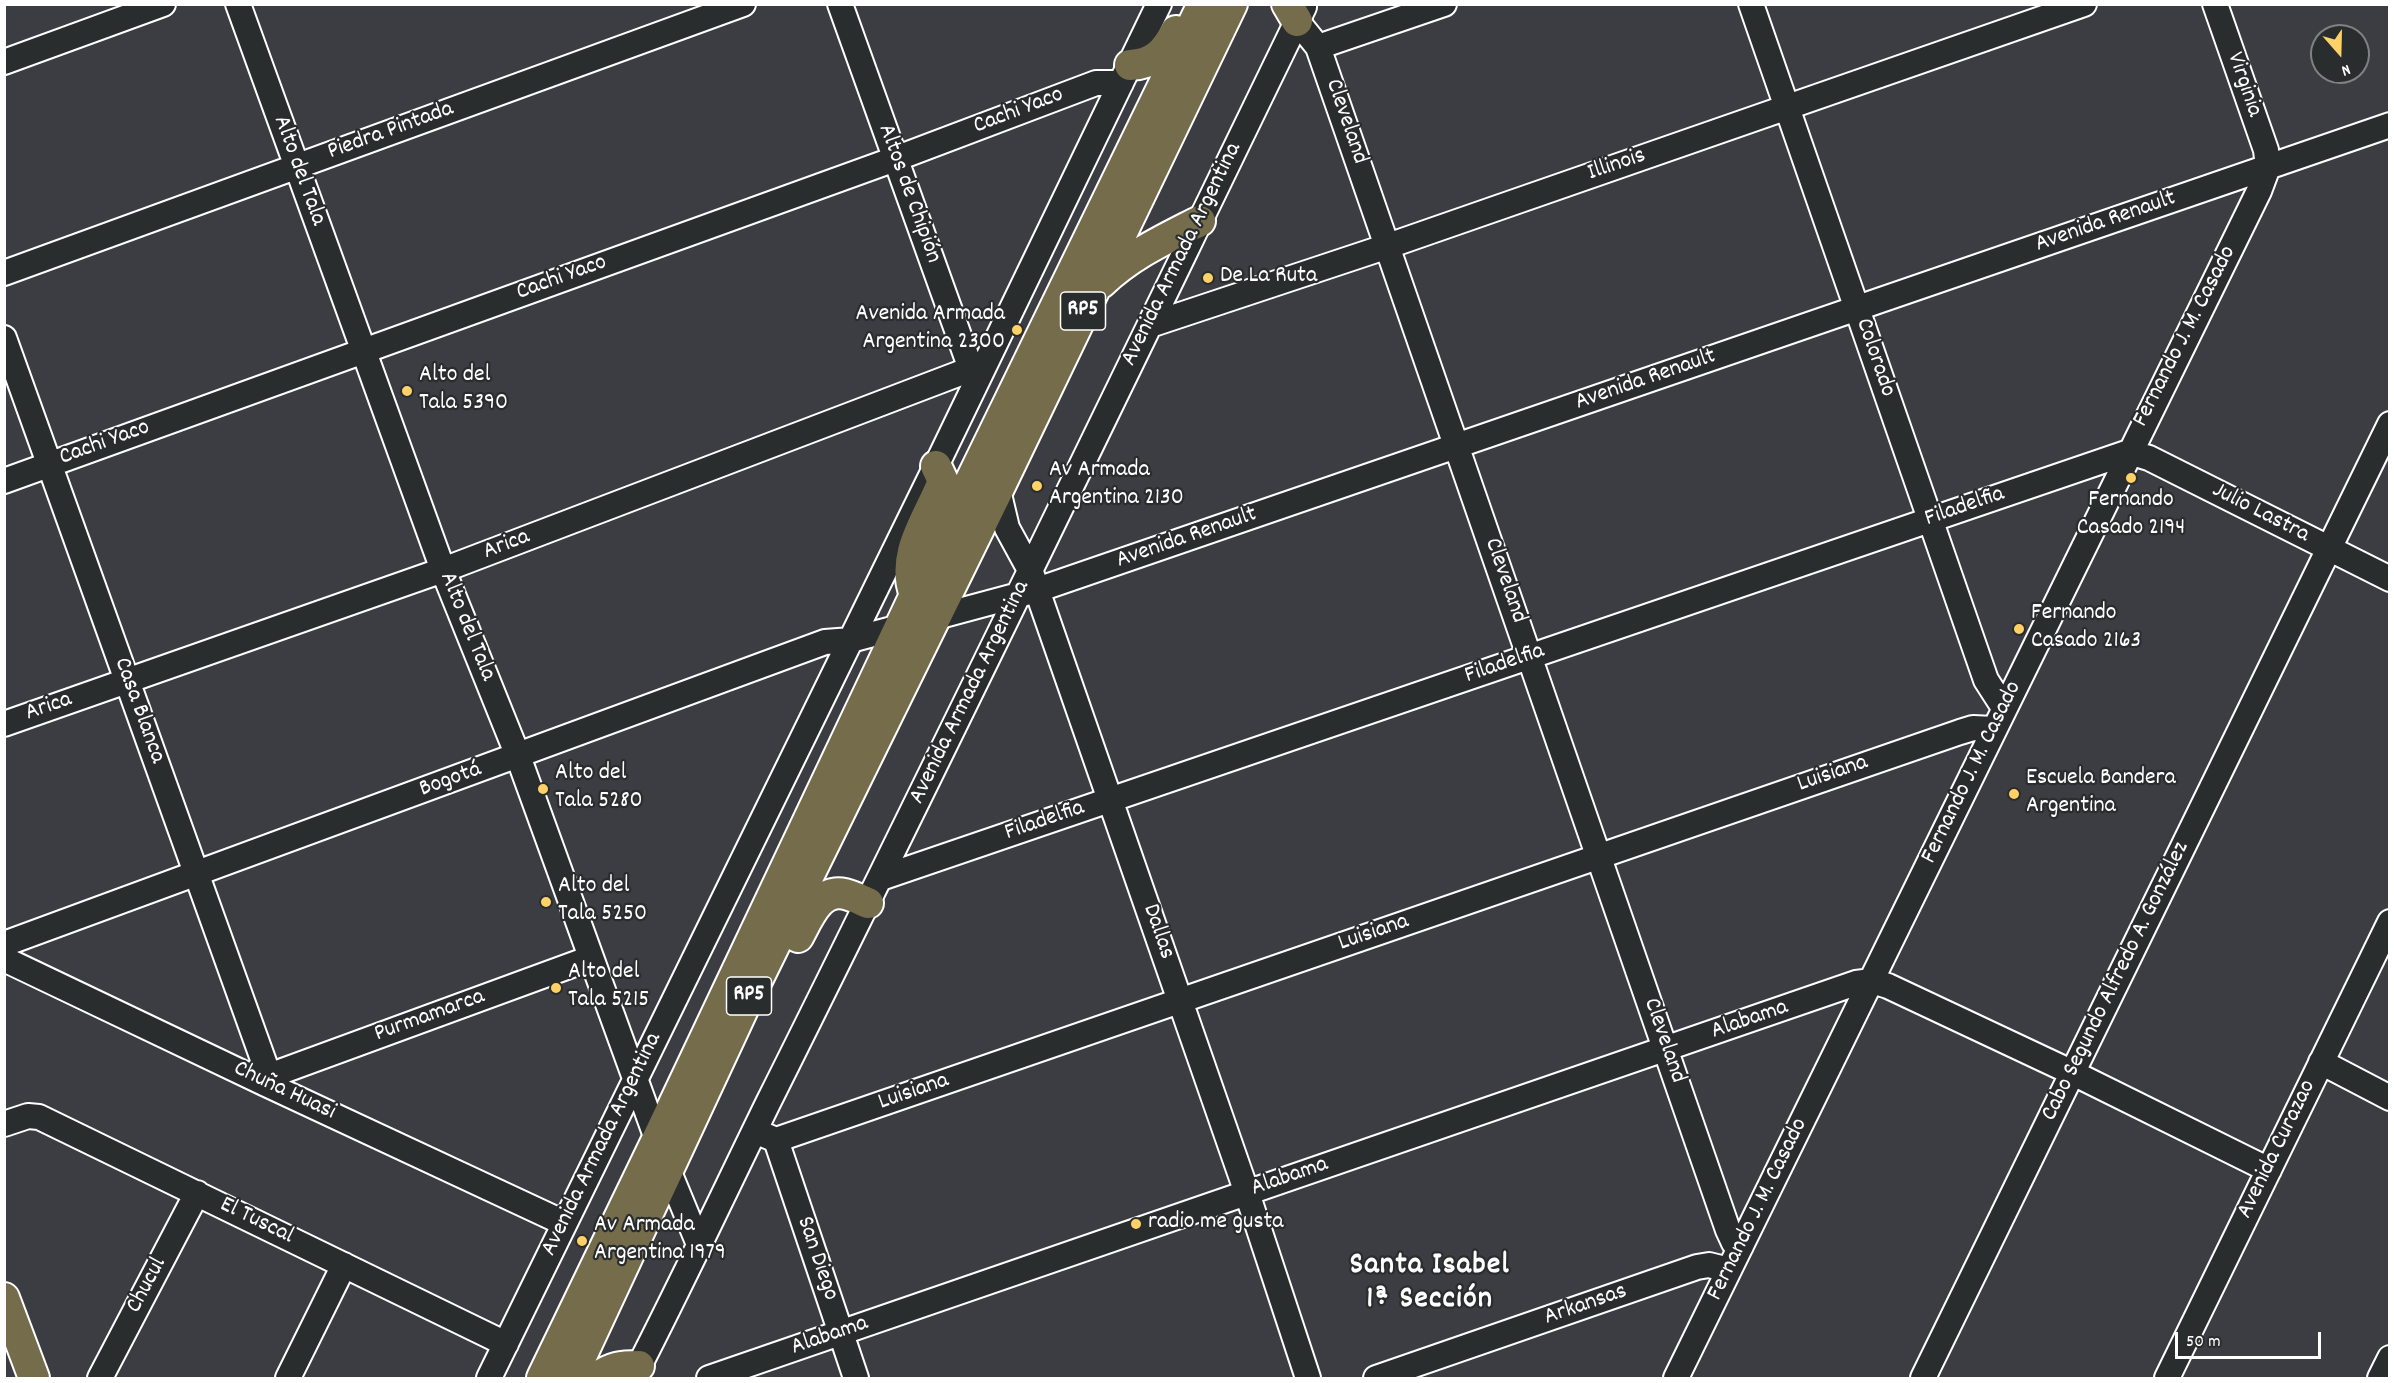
<!DOCTYPE html>
<html>
<head>
<meta charset="utf-8">
<style>
  body { margin:0 }
  #map { position:relative; width:2394px; height:1383px; overflow:hidden; background:#3c3d43; font-family:Dekko,sans-serif }
  canvas { display:block }
  .frame { position:absolute; inset:0; border:6px solid #fff; pointer-events:none }
  .north { position:absolute; left:2310px; top:24px; width:60px; height:60px; box-sizing:border-box; background:#2a2d2e; border:2px solid #7f8182; border-radius:50%; rotate:160deg; font-size:16px; font-weight:700; line-height:24px; text-align:center; color:#fff }
  .north::after { content:''; display:block; margin:auto; width:21px; height:27px; background:#ffd166; clip-path:polygon(50% 0,100% 100%,50% 72%,0 100%) }
  .scale { position:absolute; left:2175px; top:1332px; width:146px; height:27px; box-sizing:border-box; border:3px solid #fff; border-top:0; padding-left:8px; font-size:18px; line-height:21px; white-space:nowrap; color:#fff; -webkit-text-stroke:4px #2a2d2e; paint-order:stroke }
</style>
</head>
<body>
<div id="map">
<canvas width="2394" height="1383"></canvas>
<div class="frame"></div>
<div class="north">N</div>
<div class="scale">50 m</div>
</div>
<script>
const g = document.querySelector('canvas').getContext('2d');
g.lineJoin = 'round';
function stroke(path, color, width, dash) { g.strokeStyle = color; g.lineWidth = width; g.lineCap = dash ? 'butt' : 'round'; g.setLineDash(dash || []); g.stroke(path); }
function label(font, color, halo, rows, align = 'center') {
  g.font = font + ' Dekko,sans-serif'; g.lineWidth = 4.5; g.setLineDash([]); g.textBaseline = 'middle'; g.strokeStyle = halo; g.fillStyle = color; for (const [text, x, y, turn = 0] of rows) {
    g.save(); g.translate(x, y); g.rotate((+turn || 0) * Math.PI / 180); g.textAlign = isNaN(turn) ? turn : align; if (halo) g.strokeText(text, 0, 0); g.fillText(text, 0, 0); g.restore();
  }
}
const minor = new Path2D(`
  M238 4 443 570 518 756 669 1172 700 1247
  M840 4 976 383
  M1751 4 1986 680 2004 708
  M1297 21 1318 47 1728 1230 1734 1243 1741 1246
  M1318 47 1444 4
  M4 62 163 4
  M4 273 743 4
  M1150 325 1388 246 2084 4
  M4 338 269 1076 266 1084
  M4 481 895 159 1096 83H1121
  M998 490 1007 528 1031 572 1037 590 1247 1193 1308 1378
  M4 724 443 570 971 369
  M881 878 2129 452 2149 458 2390 579
  M4 944 825 642 851 640 1037 590 2390 125
  M4 959 266 1084 564 1223
  M2321 1062 2390 1098
  M269 1076 591 958
  M4 1124 28 1116 39 1117 506 1344
  M755 1131 776 1140 1960 732 1973 728 1994 729
  M776 1140 856 1378
  M100 1378 197 1193
  M288 1378 344 1265
  M489 1378 936 466 1159 4
  M633 1378C680 1287 723 1195 768 1103 950 739 1126 373 1304 7
  M709 1378 1856 983 1872 981 1888 986 2073 1073 2269 1170
  M1376 1378 1697 1267 1709 1265 1729 1270
  M1676 1378 2259 191 2268 167 2266 150 2215 4
  M1923 1378 2390 424
  M2167 1378 2390 922
  M2380 1378 2390 1358`);
const major = new Path2D(`
  M1287 4 1297 21
  M1130 65C1154 64 1165 52 1176 31
  M1101 283C1130 255 1165 239 1200 221
  M915 595C899 554 929 518 943 481L936 466
  M798 937C808 919 819 888 845 894 853 896 861 900 868 903
  M4 1298 34 1378
  M542 1378 657 1140 915 595 1203 4
  M571 1378 743 1009 998 490 1232 4
  M597 1378C611 1367 622 1366 639 1366`);
const markers = [
  [1208,278,6,"#ffd166"],
  [1017,330,6,"#ffd166"],
  [407,391,6,"#ffd166"],
  [2131,478,6,"#ffd166"],
  [1037,486,6,"#ffd166"],
  [2019,629,6,"#ffd166"],
  [543,789,6,"#ffd166"],
  [2014,794,6,"#ffd166"],
  [546,902,6,"#ffd166"],
  [556,988,6,"#ffd166"],
  [1136,1224,6,"#ffd166"],
  [582,1241,6,"#ffd166"]
];
const shields = [
  [1083,311,45],
  [749,996,45]
];
const shieldNames = [
  ["RP5",1083,311],
  ["RP5",749,996]
];
const streetNames = [
  ["Virginia",2243,85,71],
  ["Cachi Yaco",1019,112,-21],
  ["Cleveland",1345,122,71],
  ["Piedra Pintada",391,132,-20],
  ["Illinois",1617,166,-19],
  ["Alto del Tala",298,171,70],
  ["Altos de Chipión",908,194,70],
  ["Avenida Renault",2106,223,-19],
  ["Avenida Armada Argentina",1183,255,-64],
  ["Cachi Yaco",562,279,-20],
  ["Fernando J. M. Casado",2186,337,-63],
  ["Colorado",1874,358,71],
  ["Avenida Renault",1646,381,-19],
  ["Cachi Yaco",105,444,-20],
  ["Filadelfia",1965,508,-19],
  ["Julio Lastra",2260,514,27],
  ["Avenida Renault",1187,539,-19],
  ["Arica",507,546,-21],
  ["Cleveland",1504,581,71],
  ["Alto del Tala",466,627,68],
  ["Filadelfia",1505,665,-19],
  ["Avenida Armada Argentina",971,693,-64],
  ["Arica",49,708,-19],
  ["Casa Blanca",138,711,70],
  ["Fernando J. M. Casado",1973,773,-64],
  ["Luisiana",1833,775,-19],
  ["Bogotá",451,781,-20],
  ["Filadelfia",1045,822,-19],
  ["Dallas",1157,932,71],
  ["Luisiana",1374,934,-19],
  ["Cabo Segundo Alfredo A. González",2117,982,-64],
  ["Purmamarca",430,1017,-20],
  ["Alabama",1750,1021,-19],
  ["Cleveland",1663,1041,71],
  ["Chuña Huasi",284,1092,25],
  ["Luisiana",914,1093,-19],
  ["Avenida Armada Argentina",603,1145,-64],
  ["Avenida Curazao",2278,1150,-64],
  ["Alabama",1290,1178,-19],
  ["Fernando J. M. Casado",1759,1210,-64],
  ["El Tuscal",256,1222,26],
  ["San Diego",816,1259,71],
  ["Chucul",148,1286,-62],
  ["Arkansas",1586,1306,-19],
  ["Alabama",830,1337,-19]
];
const poiNames = [
  ["De La Ruta",1220,278],
  ["Avenida Armada",1005,316,"right"],
  ["Argentina 2300",1005,344,"right"],
  ["Alto del",419,377],
  ["Tala 5390",419,405],
  ["Av Armada",1049,472],
  ["Argentina 2130",1049,500],
  ["Fernando",2131,502,"center"],
  ["Casado 2194",2131,530,"center"],
  ["Fernando",2031,615],
  ["Casado 2163",2031,643],
  ["Alto del",555,775],
  ["Tala 5280",555,803],
  ["Escuela Bandera",2026,780],
  ["Argentina",2026,808],
  ["Alto del",558,888],
  ["Tala 5250",558,916],
  ["Alto del",568,974],
  ["Tala 5215",568,1002],
  ["radio me gusta",1148,1224],
  ["Av Armada",594,1227],
  ["Argentina 1979",594,1255]
];
const districtNames = [
  ["Santa Isabel",1430,1268],
  ["1ª Sección",1430,1302]
];
stroke(minor, '#fff', 28);
stroke(major, '#fff', 34);
stroke(minor, '#2a2d2e', 24);
stroke(major, '#746c4b', 30);
for (const [x, y, r, color] of markers) { const dot = new Path2D(); dot.arc(x, y, r, 0, 2 * Math.PI); g.fillStyle = color; g.fill(dot); stroke(dot, '#2a2d2e', 2); }
for (const [x, y, w] of shields) { const box = new Path2D(); box.roundRect(x - w / 2, y - 19, w, 38, 4.5); g.fillStyle = '#2a2d2e'; g.fill(box); stroke(box, '#fff', 1.5); }
label('bold 22px', '#fff', null, shieldNames);
label('24px', '#fff', '#2a2d2e', streetNames);
label('24px', '#fff', '#2a2d2e', poiNames, 'left');
g.letterSpacing = '1.5px';
label('bold 30px', '#fff', '#2a2d2e', districtNames);
g.letterSpacing = '0px';
</script>
</body>
</html>
